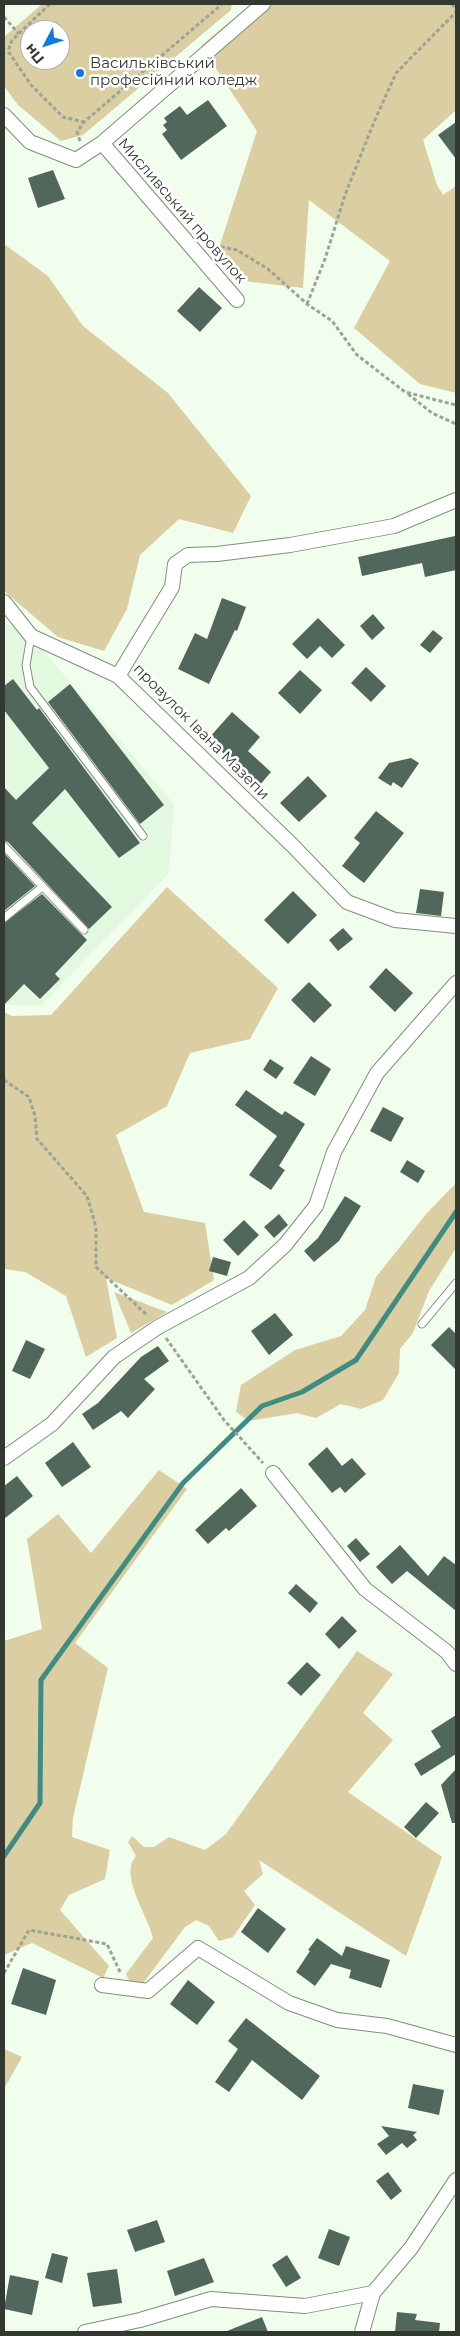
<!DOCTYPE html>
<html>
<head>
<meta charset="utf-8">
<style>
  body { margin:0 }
  #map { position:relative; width:460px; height:2336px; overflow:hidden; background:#f1feee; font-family:Montserrat,sans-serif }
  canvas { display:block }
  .frame { position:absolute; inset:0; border:5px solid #333931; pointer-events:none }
  .north { position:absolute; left:20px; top:20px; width:50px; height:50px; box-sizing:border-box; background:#fff; border:1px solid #adb0ad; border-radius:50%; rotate:230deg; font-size:14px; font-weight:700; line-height:20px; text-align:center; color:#333931 }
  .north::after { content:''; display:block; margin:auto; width:18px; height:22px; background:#0b7be2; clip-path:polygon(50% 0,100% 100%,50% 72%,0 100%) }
</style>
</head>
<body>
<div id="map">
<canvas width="460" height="2336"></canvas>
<div class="frame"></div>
<div class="north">Пн</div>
</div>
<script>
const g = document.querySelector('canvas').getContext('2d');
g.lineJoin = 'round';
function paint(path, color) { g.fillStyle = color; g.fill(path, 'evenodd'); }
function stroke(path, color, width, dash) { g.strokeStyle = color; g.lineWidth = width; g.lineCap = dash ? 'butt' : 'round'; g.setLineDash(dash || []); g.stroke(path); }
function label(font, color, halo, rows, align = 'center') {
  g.font = font + ' Montserrat,sans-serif'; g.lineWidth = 5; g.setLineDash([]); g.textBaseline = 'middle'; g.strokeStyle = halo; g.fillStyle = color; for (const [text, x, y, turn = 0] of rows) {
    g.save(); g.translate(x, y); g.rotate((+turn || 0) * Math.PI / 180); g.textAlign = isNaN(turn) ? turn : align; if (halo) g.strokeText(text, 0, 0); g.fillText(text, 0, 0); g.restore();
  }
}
const built = new Path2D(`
  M4 622 31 636 174 804 169 873 41 1006 4 1004Z`);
const green = new Path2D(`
  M42 4H232L231 10 83 135 61 141 18 105 4 86V37ZM30 30H60V60H30Z
  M251 4H456V110L423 140 437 185 443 195 456 186V393L420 384 354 328 390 261 309 200 303 288 244 281 217 254 257 131 201 46Z
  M4 244 48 276 83 326 168 393 251 496 233 533 179 519 140 555 127 609 104 651 58 637 4 591Z
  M167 887 278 988 250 1039 190 1053 167 1106 116 1135 144 1212 205 1223 214 1280 172 1305 106 1278 117 1338 86 1357 66 1296 25 1272 4 1269V1012L12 1016 51 1015Z
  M456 1183V1248L429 1291 413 1333 400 1349 399 1373 383 1400 361 1409 341 1404 316 1418 297 1413 249 1421 236 1412 241 1385 295 1350 341 1336 365 1310 376 1277 427 1213Z
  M114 1292 167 1312 131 1333Z
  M159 1470 187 1489 75 1643 108 1668 73 1818 72 1837 110 1850 105 1879 69 1895 60 1910 109 1966 103 1978 32 1943 4 1955V1641L42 1629 27 1539 58 1514 91 1553Z
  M357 1651 393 1674 363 1713 393 1740 348 1792 442 1857 406 1956 259 1860 263 1874 244 1891 255 1905 233 1937 219 1941 209 1926 196 1920 185 1927 144 1982 139 1985 130 1982 126 1974 153 1938C148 1917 127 1887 131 1866 131 1863 134 1859 136 1856L128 1842 132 1836 144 1847H154L169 1837 205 1850 226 1834Z
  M4 2049 22 2057 4 2089Z`);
const stream = new Path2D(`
  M4 1856 40 1803 41 1680 183 1483 262 1406 302 1392 356 1360 456 1212`);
const building = new Path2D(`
  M208 100 227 126 181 160 162 134 167 130 163 125 167 122 164 118 180 106 187 115Z
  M456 122V159L438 135Z
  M53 170 65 199 38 208 28 178Z
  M199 287 222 308 200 332 177 311Z
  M455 536 456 570 425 577 422 563 362 576 358 557Z
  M222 598 246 607 237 631 235 630 209 684 178 669 195 633 207 639Z
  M373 614 385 628 372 640 360 626Z
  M318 618 345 645 332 658 320 646 307 659 292 644Z
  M433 630 443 638 430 653 420 645Z
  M366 667 386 686 371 702 351 683Z
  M300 670 322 690 300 714 278 693Z
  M13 679 37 710 39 708 140 843 119 858 65 789 32 823 112 907 89 929 8 842 4 841V787L16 800 49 768 4 710V686Z
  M70 684 164 805 140 824 48 702Z
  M232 712 260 737 248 751 271 772 259 786 208 739Z
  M411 758 419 763 402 788 393 782 391 786 378 778 389 763Z
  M308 776 327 796 299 822 280 803Z
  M376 811 404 833 364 883 342 866 360 843 354 838Z
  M4 853 35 886 4 911Z
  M420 889 444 892 441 916 416 913Z
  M293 891 317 915 288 944 264 920Z
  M42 894 87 940 55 974 60 979 40 999 24 984 4 1005V923Z
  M343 928 353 939 338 951 329 940Z
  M386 968 413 993 395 1012 369 987Z
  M309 982 332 1005 314 1023 291 1000Z
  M311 1056 331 1069 315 1096 293 1083Z
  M270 1059 284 1068 276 1079 263 1070Z
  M246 1090 282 1115 285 1111 305 1124 279 1166 285 1170 271 1190 249 1175 277 1136 235 1105Z
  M383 1107 404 1118 391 1142 370 1131Z
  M407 1160 425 1171 418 1183 400 1172Z
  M345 1196 361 1206 339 1241 314 1262 304 1251 318 1238Z
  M279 1214 288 1225 274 1238 264 1227Z
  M244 1220 259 1235 238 1256 223 1240Z
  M213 1257 231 1262 227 1276 209 1271Z
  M275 1313 293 1335 269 1355 251 1331Z
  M449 1327 456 1334V1370L431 1345Z
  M26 1340 45 1349 30 1379 12 1371Z
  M158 1346 169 1361 144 1379 155 1389 128 1418 121 1411 93 1430 82 1414 98 1403 141 1357Z
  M73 1442 91 1467 62 1487 45 1463Z
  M327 1447 342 1466 352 1458 366 1474 345 1493 340 1487 332 1493 308 1464Z
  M17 1476 33 1496 4 1519V1486Z
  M241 1488 257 1506 229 1531 226 1528 208 1544 195 1530Z
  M356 1538 370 1554 360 1562 347 1546Z
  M400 1545 428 1576 444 1556 456 1565V1611L407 1571 392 1584 376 1567Z
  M296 1584 318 1603 310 1613 288 1593Z
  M342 1616 357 1631 339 1649 325 1634Z
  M307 1662 321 1675 301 1696 287 1683Z
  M456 1715V1754L421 1776 414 1764 441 1747 431 1731Z
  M456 1769V1823H452L441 1785Z
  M426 1802 439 1813 416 1838 404 1827Z
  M258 1908 286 1929 268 1953 241 1932Z
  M317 1938 342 1956 346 1946 390 1960 381 1988 349 1978 351 1970 331 1964 315 1986 296 1972 310 1951 308 1950Z
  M23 1968 56 1980 46 2015 11 2004Z
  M188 1980 215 2002 197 2025 170 2004Z
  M246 2018 320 2076 302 2100 252 2060 229 2092 215 2082 238 2049 228 2041Z
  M413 2084 444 2090 439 2115 408 2108Z
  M381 2126 417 2132 413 2135 417 2140 407 2148 402 2143 386 2155 377 2144 389 2136Z
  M388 2172 402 2191 391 2200 376 2181Z
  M157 2220 165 2242 135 2252 127 2230Z
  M329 2229 350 2237 339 2266 318 2258Z
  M52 2253 68 2257 62 2283 45 2278Z
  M287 2255 301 2278 286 2287 272 2265Z
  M204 2258 214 2282 175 2296 167 2271Z
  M117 2269 122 2303 93 2307 87 2273Z
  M10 2275 39 2281 32 2315 4 2309Z
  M397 2312 417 2314 415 2320 440 2323 439 2332H395Z
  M262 2317 268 2332H227V2331Z`);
const path = new Path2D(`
  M50 4 12 40 8 51 31 85 63 117 84 122
  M452 4 456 9
  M4 17 19 34
  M80 141 77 132 84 122 222 4
  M208 244 237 250 268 269 307 304 332 321 357 355 405 392 456 405
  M307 304 325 259 345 195 374 122 396 73 456 12
  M408 394 432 413 456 424
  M4 1080 29 1097 35 1116 37 1139 87 1196 96 1227V1267L148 1316
  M166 1338 224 1420 263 1463
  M4 1973 29 1930 107 1944 120 1972`);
const service = new Path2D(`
  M31 636 26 665 30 687 143 836
  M4 846 84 930
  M4 918 42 887
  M422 1324 456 1283`);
const minor = new Path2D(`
  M4 115 30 142 76 160 102 143 263 4
  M102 143 237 300
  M4 602 31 636 118 676 293 846 347 902 395 920 456 926
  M118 676 172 587 175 564 188 555 217 554 290 545 394 526 456 500
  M4 1458 52 1424 114 1357 158 1327 249 1278 285 1245 316 1206 334 1152 377 1073 456 983
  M273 1473 365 1589 447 1652 456 1664
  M102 1985 148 1991 198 1948 289 2003 337 2020 387 2026 456 2045
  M85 2332 140 2320 211 2299 305 2306 373 2293
  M362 2332 373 2293 411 2248 456 2180`);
const markers = [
  [80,73,5,"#0b7be2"]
];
const poiNames = [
  ["Васильківський",90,64],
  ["професійний коледж",90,81]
];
const streetNames = [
  ["Мисливський провулок",182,211,49],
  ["провулок Івана Мазепи",201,732,45]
];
paint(built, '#e3f9df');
paint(green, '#dacea2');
stroke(stream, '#408c82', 5);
paint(building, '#52675c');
stroke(service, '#7f8e7c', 9);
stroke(minor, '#7f8e7c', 16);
stroke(path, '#9aa497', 3, [4, 2.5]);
stroke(service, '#fff', 7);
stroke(minor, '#fff', 14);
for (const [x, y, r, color] of markers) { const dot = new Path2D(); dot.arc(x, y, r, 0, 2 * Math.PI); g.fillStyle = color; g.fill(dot); stroke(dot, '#fff', 2); }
label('15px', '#333931', '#fff', poiNames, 'left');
label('15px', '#333931', '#fff', streetNames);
</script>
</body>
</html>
